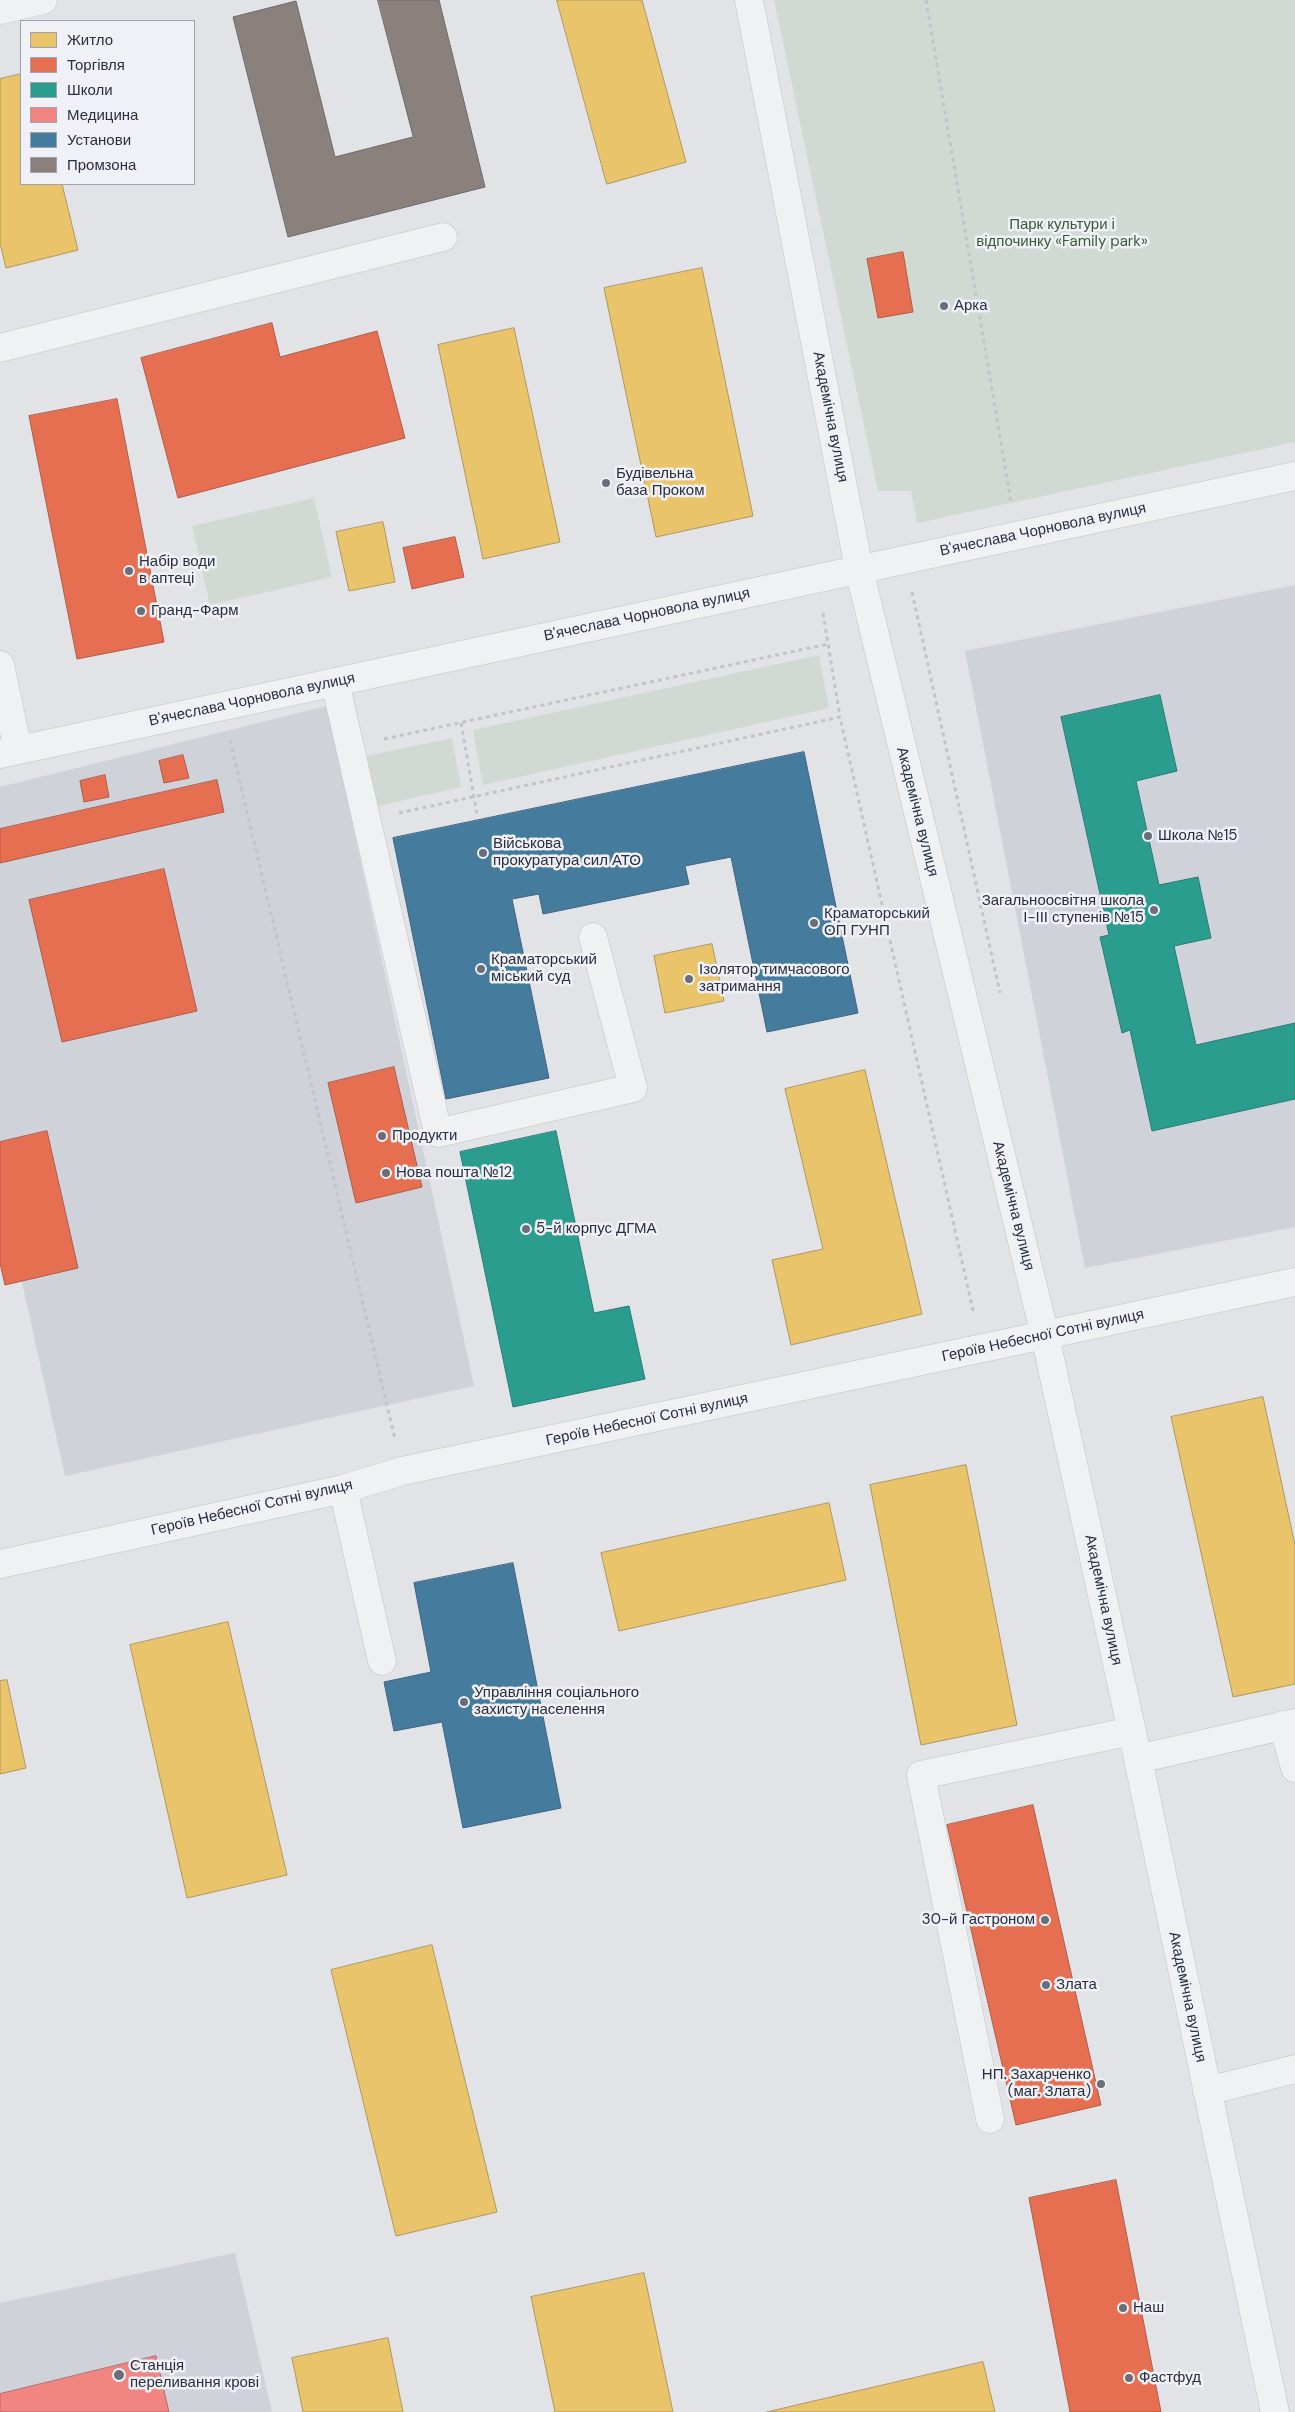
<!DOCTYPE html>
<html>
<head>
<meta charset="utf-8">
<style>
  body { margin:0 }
  #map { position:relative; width:1295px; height:2412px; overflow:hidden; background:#e1e3e6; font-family:"DM Sans",sans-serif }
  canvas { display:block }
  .legend { position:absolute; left:20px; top:20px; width:175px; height:165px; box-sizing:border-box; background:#eff1f6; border:1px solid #a0a3ad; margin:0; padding:6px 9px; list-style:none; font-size:15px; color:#292f3f }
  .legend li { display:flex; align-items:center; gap:10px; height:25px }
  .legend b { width:25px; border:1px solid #a0a3ad }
</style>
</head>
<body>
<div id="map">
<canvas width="1295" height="2412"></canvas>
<ul class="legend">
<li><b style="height:14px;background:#e9c46a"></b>Житло</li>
<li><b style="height:14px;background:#e76f51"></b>Торгівля</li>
<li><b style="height:14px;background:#2a9d8f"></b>Школи</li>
<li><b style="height:14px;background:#f28482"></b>Медицина</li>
<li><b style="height:14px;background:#457b9d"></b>Установи</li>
<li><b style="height:14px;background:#8a817c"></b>Промзона</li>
</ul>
</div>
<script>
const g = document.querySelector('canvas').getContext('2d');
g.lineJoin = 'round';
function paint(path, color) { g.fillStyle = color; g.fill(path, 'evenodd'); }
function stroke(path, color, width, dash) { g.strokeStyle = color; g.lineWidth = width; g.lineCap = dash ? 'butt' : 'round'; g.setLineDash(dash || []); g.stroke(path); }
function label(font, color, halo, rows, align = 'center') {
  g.font = font + ' "DM Sans",sans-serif'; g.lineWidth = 5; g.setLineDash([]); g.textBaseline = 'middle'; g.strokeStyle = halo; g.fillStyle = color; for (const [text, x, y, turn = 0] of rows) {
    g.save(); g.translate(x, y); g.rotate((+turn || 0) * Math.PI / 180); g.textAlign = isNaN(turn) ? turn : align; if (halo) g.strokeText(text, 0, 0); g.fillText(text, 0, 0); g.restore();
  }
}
const built = new Path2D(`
  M1295 585V1227L1085 1268 965 651Z
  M327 706 474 1386 65 1476 0 1183V787Z
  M235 2253 272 2412H0V2303Z`);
const green = new Path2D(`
  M774 0H1295V442L917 523 911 491H878Z
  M314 498 332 577 210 605 192 526Z
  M819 655 829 708 483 785 473 730Z
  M452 738 461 787 378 806 367 756Z`);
const homes = new Path2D(`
  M557 0H642L686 162 607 184Z
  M21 74V184H62L78 250 6 268 0 243V79Z
  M702 268 753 516 656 537 604 288Z
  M514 328 560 542 483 559 438 345Z
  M383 522 395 582 349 591 336 532Z
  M712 944 724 1001 665 1013 654 956Z
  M865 1070 922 1314 791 1345 772 1260 823 1249 785 1089Z
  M1263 1397 1295 1545V1684L1233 1697 1171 1417Z
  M966 1465 1017 1725 921 1745 870 1485Z
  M829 1503 846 1580 619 1631 601 1553Z
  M228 1622 287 1875 187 1898 130 1645Z
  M7 1680 26 1768 0 1774V1681Z
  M432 1945 497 2212 396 2236 331 1970Z
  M644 2273 673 2412H555L531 2297Z
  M388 2338 403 2412H303L292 2358Z
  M983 2362 995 2412H767Z`);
const shops = new Path2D(`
  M903 252 913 312 878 318 867 259Z
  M272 323 280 357 377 331 405 438 178 498 141 358Z
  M117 399 164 642 77 659 29 416Z
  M455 537 464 577 412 589 403 548Z
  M183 755 189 778 164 783 159 761Z
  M105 775 109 797 84 802 80 781Z
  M217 780 224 812 0 863V829Z
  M164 869 197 1011 62 1042 29 900Z
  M394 1067 422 1187 356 1203 328 1083Z
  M47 1131 78 1268 5 1285 0 1263V1142Z
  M1033 1805 1101 2105 1016 2125 947 1825Z
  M1116 2180 1161 2412H1070L1029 2198Z`);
const schools = new Path2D(`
  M1160 695 1177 771 1136 781 1159 885 1198 877 1211 938 1174 946 1196 1045 1295 1023V1099L1152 1131 1130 1030 1122 1033 1100 937 1109 935 1061 717Z
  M556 1131 594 1313 629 1306 645 1379 513 1407 460 1152Z`);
const health = new Path2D(`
  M156 2356 169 2412H0V2394Z`);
const public = new Path2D(`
  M804 752 858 1013 767 1032 731 857 685 866 689 884 543 914 539 894 512 899 549 1078 446 1099 393 838Z
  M513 1563 561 1808 463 1828 442 1722 394 1731 384 1682 431 1672 414 1583Z`);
const industry = new Path2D(`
  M378 0H439L485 187 288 237 233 17 296 1 335 157 413 137Z`);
const path = new Path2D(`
  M926 0 1011 502
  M912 592 1000 993
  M823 613 840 717
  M461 723 477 814
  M384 739 828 644
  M230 740 395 1439
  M399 813 840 717 974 1315`);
const minor = new Path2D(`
  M749 0 859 569 1045 1336 1138 1759 1275 2412
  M0 10 43 0
  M0 348 443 237
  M0 665 18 750
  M335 682 438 1133 633 1088 593 937
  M0 754 1295 476
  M343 1489 382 1661
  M0 1564 343 1489 402 1471 1295 1282
  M1283 1725 1295 1768
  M1138 1759 1295 1723
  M1207 2091 1295 2069
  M990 2119 921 1775 1132 1731`);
const markers = [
  [944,306,5,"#696e79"],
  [606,483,5,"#696e79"],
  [129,571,5,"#696e79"],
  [141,611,5,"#696e79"],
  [1148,836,5,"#696e79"],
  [483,853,5,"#696e79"],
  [1154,910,5,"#696e79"],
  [814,923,5,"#696e79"],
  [481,969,5,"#696e79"],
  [689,979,5,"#696e79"],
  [382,1136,5,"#696e79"],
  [386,1173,5,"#696e79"],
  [526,1229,5,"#696e79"],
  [464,1702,5,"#696e79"],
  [1045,1920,5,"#696e79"],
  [1046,1985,5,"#696e79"],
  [1101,2084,5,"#696e79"],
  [1123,2308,5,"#696e79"],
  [119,2375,6,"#696e79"],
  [1129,2378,5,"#696e79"]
];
const parkNames = [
  ["Парк культури і",1062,225],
  ["відпочинку «Family park»",1062,242]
];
const poiNames = [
  ["Арка",954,306],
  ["Будівельна",616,474],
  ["база Проком",616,491],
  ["Набір води",139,562],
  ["в аптеці",139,579],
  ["Гранд-Фарм",151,611],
  ["Школа №15",1158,836],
  ["Військова",493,844],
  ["прокуратура сил АТО",493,861],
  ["Загальноосвітня школа",1144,901,"right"],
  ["І-ІІІ ступенів №15",1144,918,"right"],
  ["Краматорський",824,914],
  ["ОП ГУНП",824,931],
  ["Краматорський",491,960],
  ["міський суд",491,977],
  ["Ізолятор тимчасового",699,970],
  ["затримання",699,987],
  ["Продукти",392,1136],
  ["Нова пошта №12",396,1173],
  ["5-й корпус ДГМА",536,1229],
  ["Управління соціального",474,1693],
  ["захисту населення",474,1710],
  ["30-й Гастроном",1035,1920,"right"],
  ["Злата",1056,1985],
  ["НП. Захарченко",1091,2075,"right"],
  ["(маг. Злата)",1091,2092,"right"],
  ["Наш",1133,2308],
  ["Станція",130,2366],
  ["переливання крові",130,2383],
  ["Фастфуд",1139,2378]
];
const streetNames = [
  ["Академічна вулиця",830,417,79],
  ["В'ячеслава Чорновола вулиця",1043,530,-12],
  ["В'ячеслава Чорновола вулиця",647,615,-12],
  ["В'ячеслава Чорновола вулиця",252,700,-12],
  ["Академічна вулиця",917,812,76],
  ["Академічна вулиця",1013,1206,76],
  ["Героїв Небесної Сотні вулиця",1043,1336,-12],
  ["Героїв Небесної Сотні вулиця",647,1420,-12],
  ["Героїв Небесної Сотні вулиця",252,1508,-13],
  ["Академічна вулиця",1103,1600,78],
  ["Академічна вулиця",1187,1997,78]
];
paint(built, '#cfd2d9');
paint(green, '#d1dad2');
paint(homes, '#e9c46a');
stroke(homes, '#af975d', 1);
paint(shops, '#e76f51');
stroke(shops, '#ae5c4c', 1);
paint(schools, '#2a9d8f');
stroke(schools, '#2a7c77', 1);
paint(health, '#f28482');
stroke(health, '#b66a6e', 1);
paint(public, '#457b9d');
stroke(public, '#3d6481', 1);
paint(industry, '#8a817c');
stroke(industry, '#6d686a', 1);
stroke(minor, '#bfc1c4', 29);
stroke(path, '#c3c4c9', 3, [4, 4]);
stroke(minor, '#f0f1f3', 28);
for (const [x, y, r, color] of markers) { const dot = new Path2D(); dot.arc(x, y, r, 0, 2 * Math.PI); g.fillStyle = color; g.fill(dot); stroke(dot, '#eff1f6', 2); }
label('15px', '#3a5a36', '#eff1f6', parkNames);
label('15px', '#292f3f', '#eff1f6', poiNames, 'left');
label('15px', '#292f3f', '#eff1f6', streetNames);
</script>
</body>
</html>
